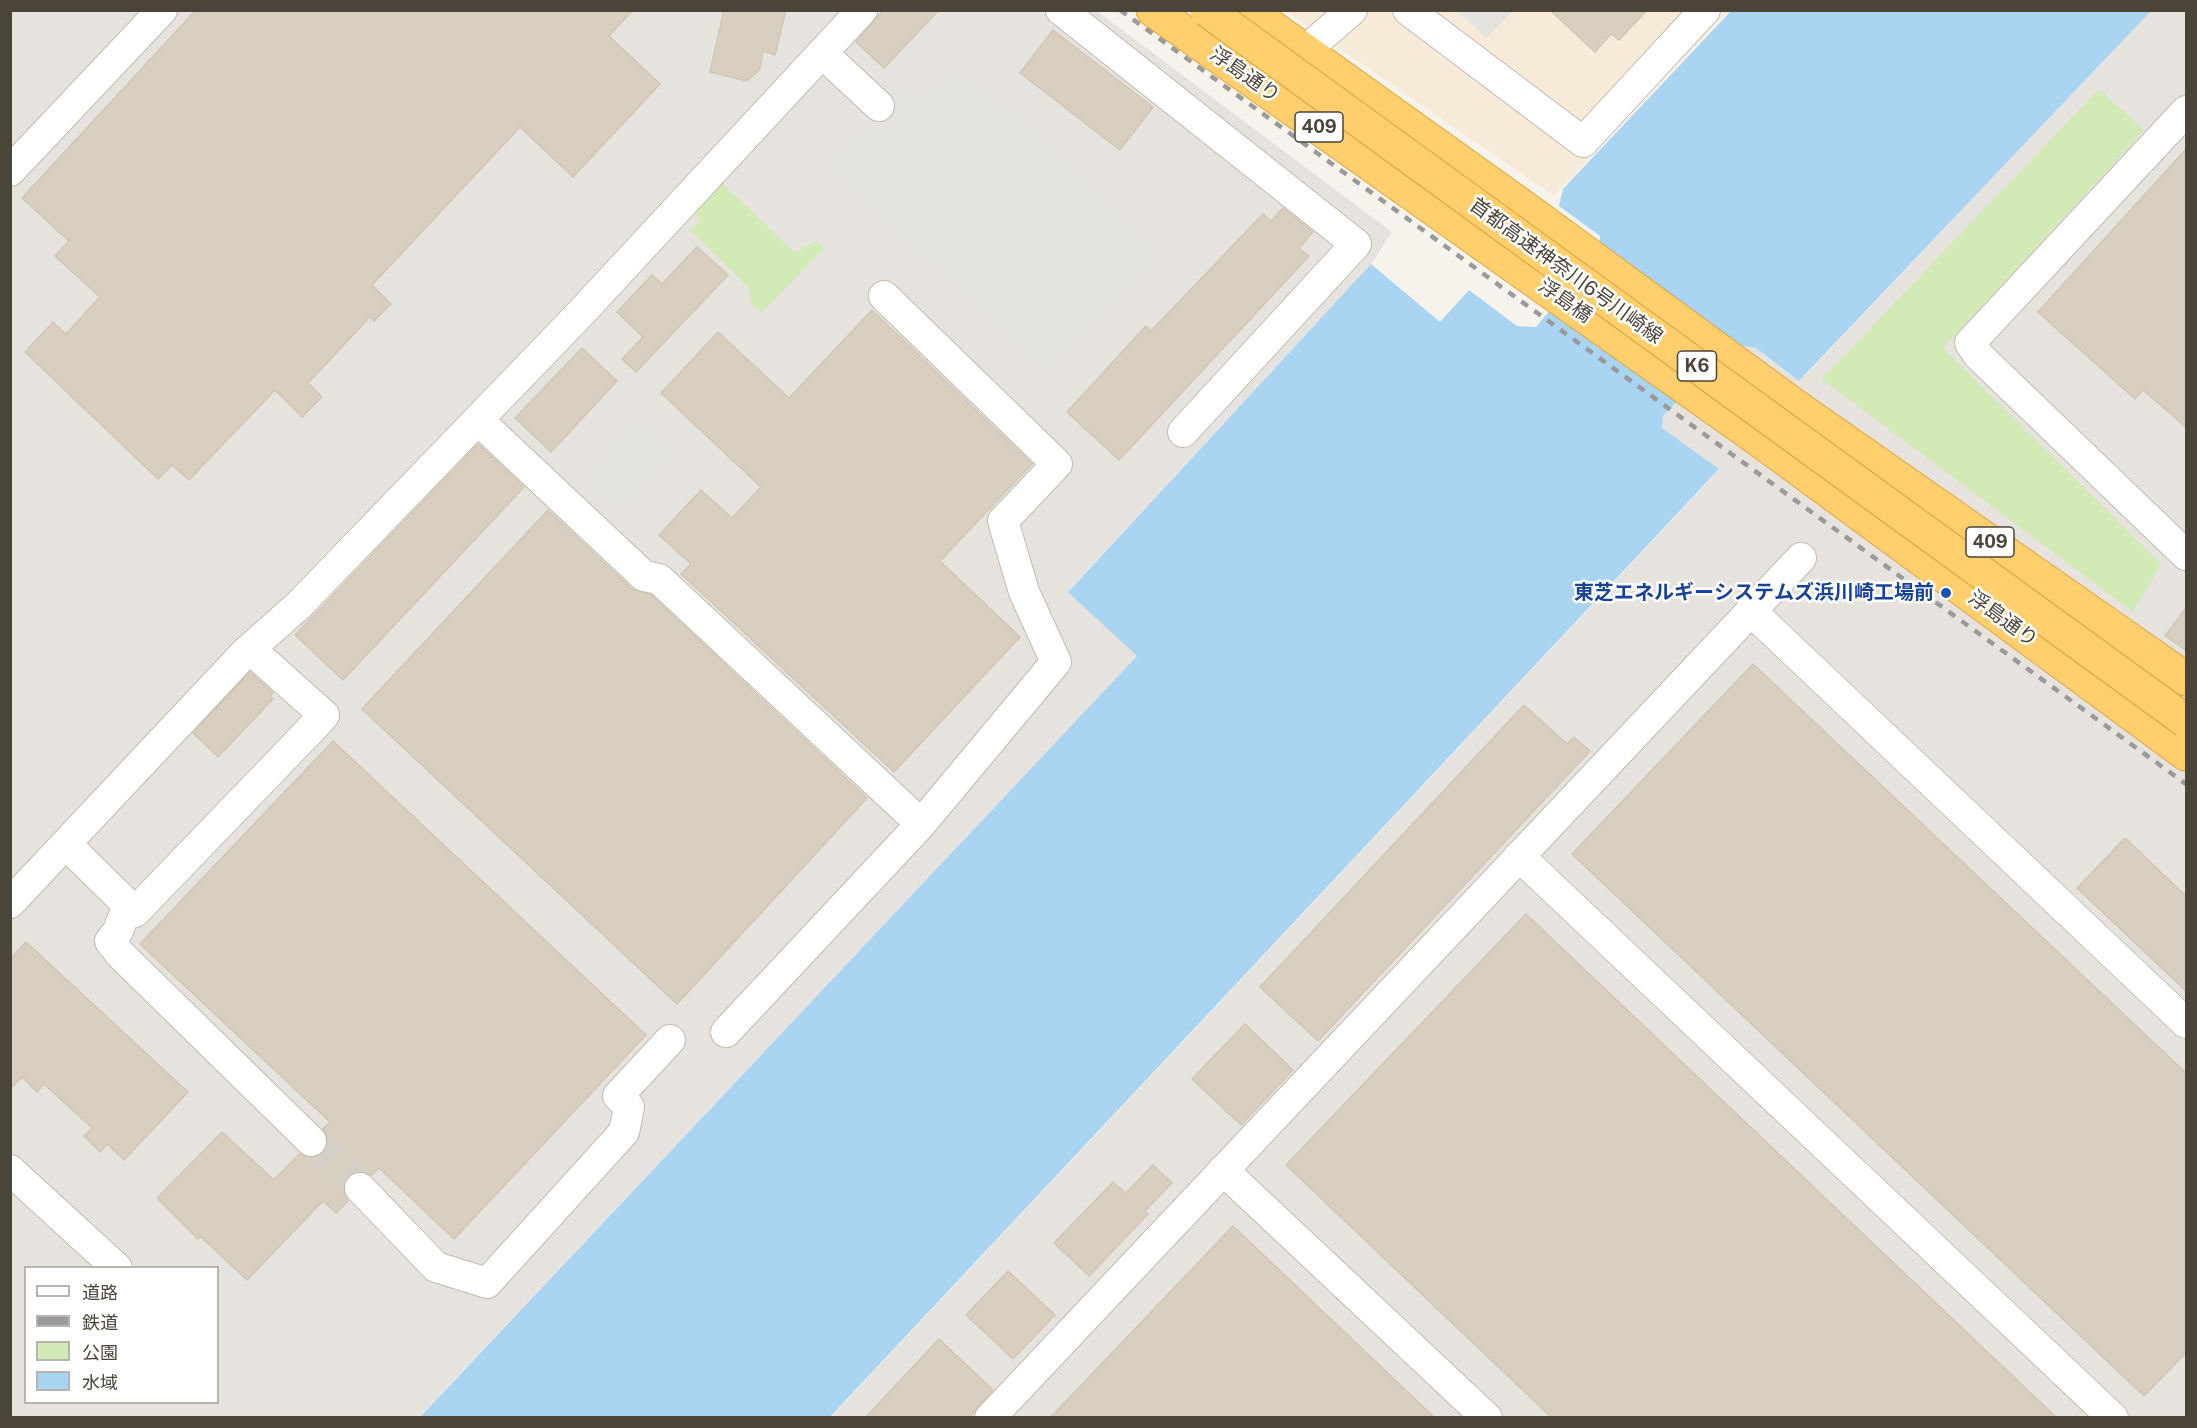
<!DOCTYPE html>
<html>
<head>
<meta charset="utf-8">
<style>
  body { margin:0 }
  #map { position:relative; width:2197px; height:1428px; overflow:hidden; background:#f6f3ec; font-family:"Public Sans","Noto Sans JP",sans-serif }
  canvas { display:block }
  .frame { position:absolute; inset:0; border:12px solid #4b4439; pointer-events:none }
  .legend { position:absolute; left:24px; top:1266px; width:195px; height:138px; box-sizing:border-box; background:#fff; border:2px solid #b7b4b0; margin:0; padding:8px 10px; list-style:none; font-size:18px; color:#4b4439 }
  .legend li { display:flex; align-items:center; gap:12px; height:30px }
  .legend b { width:30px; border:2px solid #b7b4b0 }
</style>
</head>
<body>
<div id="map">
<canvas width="2197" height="1428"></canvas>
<div class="frame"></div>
<ul class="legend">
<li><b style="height:8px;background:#fff"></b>道路</li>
<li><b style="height:8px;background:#9a9a9a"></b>鉄道</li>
<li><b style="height:16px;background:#d2eab5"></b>公園</li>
<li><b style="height:16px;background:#a9d4f2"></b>水域</li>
</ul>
</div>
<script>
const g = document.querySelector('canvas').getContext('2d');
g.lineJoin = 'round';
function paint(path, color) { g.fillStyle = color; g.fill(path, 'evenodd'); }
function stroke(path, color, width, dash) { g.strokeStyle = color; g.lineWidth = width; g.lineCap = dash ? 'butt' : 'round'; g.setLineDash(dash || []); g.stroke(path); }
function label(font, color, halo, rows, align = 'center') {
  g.font = font + ' "Public Sans","Noto Sans JP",sans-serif'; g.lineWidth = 5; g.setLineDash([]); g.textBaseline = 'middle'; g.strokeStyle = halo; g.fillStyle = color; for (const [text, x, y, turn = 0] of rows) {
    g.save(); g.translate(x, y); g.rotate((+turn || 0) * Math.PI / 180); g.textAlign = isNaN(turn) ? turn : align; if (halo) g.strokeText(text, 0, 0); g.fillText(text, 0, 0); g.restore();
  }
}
const commercial = new Path2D(`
  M1285 11H1728L1554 196Z`);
const industrial = new Path2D(`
  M10 11H1097L1392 232 1371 264 1068 591 1138 655 419 1417H11ZM26 1268H218V1402H26Z
  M2151 11H2186V1417L830 1418 1719 470 1662 428 1663 416 1732 344 1756 348 1800 381Z`);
const green = new Path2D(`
  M2099 89 2144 130 1943 348 2161 564 2133 612 1822 379Z
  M720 181 795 253 815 241 824 249 761 313 751 303 749 288 690 230 701 219 692 209Z`);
const parking = new Path2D(`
  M1457 11H1513L1486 38Z
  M957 62 974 79 980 74 1166 254 1044 379 822 164 903 81 921 99Z
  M638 412 683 453 622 519 577 478Z`);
const water = new Path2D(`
  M1731 11H2151L1799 381 1756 348 1732 344 1663 416 1662 428 1719 469 830 1417 419 1418 1137 656 1068 592 1371 264 1440 322 1469 290 1517 326 1536 327 1599 251 1600 236 1559 206 1563 189Z`);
const building = new Path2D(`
  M196 10H633L609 36 660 84 573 177 520 127 372 285 391 304 374 321 370 317 308 383 322 397 302 417 275 390 189 480 172 465 158 479 25 352 53 322 66 334 100 297 55 256 69 241 22 198Z
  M724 10H786L775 55 763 51 760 69 747 81 710 72Z
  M883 10H939L884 68 856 42Z
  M1550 10H1647L1619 40 1611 34 1595 52Z
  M1053 30 1153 107 1120 150 1020 73Z
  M2187 148V428L2143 390 2135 399 2038 312Z
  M1283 208 1313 232 1299 248 1309 256 1119 460 1067 412 1146 326 1151 331 1263 214 1271 221Z
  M697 247 728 275 636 372 622 359 643 337 617 312 652 275 662 284Z
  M872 310 1032 464 940 561 1020 637 894 772 681 574 691 564 659 535 701 490 732 518 761 487 661 393 718 332 789 398Z
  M582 348 617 381 551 452 515 418Z
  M478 444 524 487 343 680 295 635Z
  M548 510 632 589 651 595 867 798 677 1004 362 709Z
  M2187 607V651L2165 636Z
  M1753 664 2187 1074V1352L2144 1396 1572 854Z
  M250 672 273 693 270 696 273 699 218 757 193 733Z
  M1524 705 1567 744 1574 737 1590 751 1318 1041 1260 987Z
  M333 741 646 1035 454 1239 379 1168 372 1175 356 1171 349 1175 344 1183 343 1192 348 1201 336 1213 323 1201 247 1280 201 1237 198 1239 157 1198 222 1132 274 1180 299 1154 315 1158 324 1153 328 1137 323 1129 330 1122 140 944Z
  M2125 838 2187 897V992L2077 888Z
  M1526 914 2057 1418H1552L1286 1165Z
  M26 942 188 1092 124 1160 107 1144 100 1152 84 1136 92 1128 44 1084 37 1092 22 1077 10 1089V959Z
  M1245 1024 1293 1070 1241 1125 1192 1079Z
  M1153 1165 1172 1183 1145 1211 1148 1214 1089 1276 1054 1243 1113 1182 1126 1193Z
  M1233 1226 1435 1418H1050Z
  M1008 1271 1055 1315 1013 1359 966 1315Z
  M939 1339 993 1390 969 1418H865Z`);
const minorTunnel = new Path2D(`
  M311 1141 360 1188`);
const minor = new Path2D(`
  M1061 10 1356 244 1183 432
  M1408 10 1583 142 1705 10
  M822 53 879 106
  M1291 71 1305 51 1352 10
  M2186 111 1970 343 1979 356 2186 555
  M10 171 162 10
  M478 420 644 576 659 579 921 824 1056 662 1024 592 1003 521 1057 464 884 296
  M1751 611 2186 1023
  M66 844 135 912 317 723 324 715 250 649
  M1519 856 2113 1418
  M10 903 245 653 299 605 578 316 862 10
  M128 905 118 931 110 941 120 954 311 1141
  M726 1032 921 824
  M10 1170 117 1268
  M1223 1170 1487 1418
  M360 1188 436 1267 487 1283 624 1132 629 1107 618 1096 670 1040
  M990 1418 1801 558`);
const highway = new Path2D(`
  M1153 10 1762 442 2186 754
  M1248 10 1522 206 1794 405 2186 679`);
const rail = new Path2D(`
  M1120 10 2186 784`);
const highwayBridge = new Path2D(`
  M1207 10 2186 721`);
const markers = [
  [1946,593,6,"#1a4fb4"]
];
const shields = [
  [1319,127,48],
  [1697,366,39],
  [1990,542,48]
];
const shieldNames = [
  ["409",1319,127],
  ["K6",1697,366],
  ["409",1990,542]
];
const streetNames = [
  ["浮島通り",1245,75,35],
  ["首都高速神奈川6号川崎線",1566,271,36],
  ["浮島橋",1565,301,35],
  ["浮島通り",2003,619,36]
];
const transitNames = [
  ["東芝エネルギーシステムズ浜川崎工場前",1934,593]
];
paint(commercial, '#f7ead8');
paint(industrial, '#e6e2dd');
paint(green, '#d2eab5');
paint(parking, '#e5e3e0');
paint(water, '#a9d4f2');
paint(building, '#d8cfc1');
stroke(building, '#d3c7b4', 1.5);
stroke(minorTunnel, '#d4d0c8', 30, [30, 15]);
stroke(minor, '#c2bbae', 32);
stroke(highway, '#e0a43c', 35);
stroke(minor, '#fff', 30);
stroke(highway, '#ffcf6e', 33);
stroke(rail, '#9a9a9a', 4.5, [8, 8]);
stroke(highwayBridge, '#e0a43c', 35, []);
stroke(highwayBridge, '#ffcf6e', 33);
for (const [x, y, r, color] of markers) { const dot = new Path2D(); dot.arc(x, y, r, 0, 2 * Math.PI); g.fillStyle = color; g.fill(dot); stroke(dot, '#fff', 2); }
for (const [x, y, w] of shields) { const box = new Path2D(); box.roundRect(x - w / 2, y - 15, w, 30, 4.5); g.fillStyle = '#fff'; g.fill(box); stroke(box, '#4b4439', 1.5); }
label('bold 18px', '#4b4439', null, shieldNames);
label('20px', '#4b4439', '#fff', streetNames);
label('bold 20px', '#164399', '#fff', transitNames, 'right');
</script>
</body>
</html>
